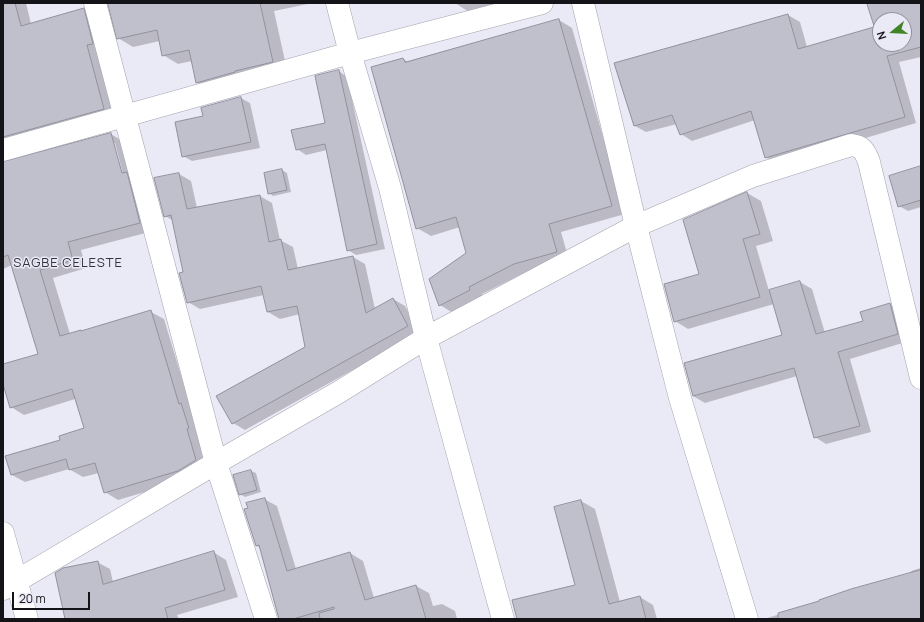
<!DOCTYPE html>
<html>
<head>
<meta charset="utf-8">
<style>
  body { margin:0 }
  #map { position:relative; width:924px; height:622px; overflow:hidden; background:#eae9f6; font-family:Manrope,sans-serif }
  canvas { display:block }
  .frame { position:absolute; inset:0; border:4px solid #141318; pointer-events:none }
  .north { position:absolute; left:872px; top:12px; width:40px; height:40px; box-sizing:border-box; background:#eae9f6; border:1px solid #94939d; border-radius:50%; rotate:252deg; font-size:11px; font-weight:700; line-height:16px; text-align:center; color:#141318 }
  .north::after { content:''; display:block; margin:auto; width:14px; height:18px; background:#418427; clip-path:polygon(50% 0,100% 100%,50% 72%,0 100%) }
  .scale { position:absolute; left:12px; top:592px; width:78px; height:18px; box-sizing:border-box; border:2px solid #141318; border-top:0; padding-left:5px; font-size:12px; line-height:14px; white-space:nowrap; color:#141318; -webkit-text-stroke:3px #eae9f6; paint-order:stroke }
</style>
</head>
<body>
<div id="map">
<canvas width="924" height="622"></canvas>
<div class="frame"></div>
<div class="north">N</div>
<div class="scale">20 m</div>
</div>
<script>
const g = document.querySelector('canvas').getContext('2d');
g.lineJoin = 'round';
function paint(path, color) { g.fillStyle = color; g.fill(path, 'evenodd'); }
function stroke(path, color, width, dash) { g.strokeStyle = color; g.lineWidth = width; g.lineCap = dash ? 'butt' : 'round'; g.setLineDash(dash || []); g.stroke(path); }
function label(font, color, halo, rows, align = 'center') {
  g.font = font + ' Manrope,sans-serif'; g.lineWidth = 3; g.setLineDash([]); g.textBaseline = 'middle'; g.strokeStyle = halo; g.fillStyle = color; for (const [text, x, y, turn = 0] of rows) {
    g.save(); g.translate(x, y); g.rotate((+turn || 0) * Math.PI / 180); g.textAlign = isNaN(turn) ? turn : align; if (halo) g.strokeText(text, 0, 0); g.fillText(text, 0, 0); g.restore();
  }
}
const shadow = new Path2D(`
  M3 3H26L31 24 83 10 97 17 117 116 4 154V162L111 134 124 142 153 231 81 250 86 268 53 278 70 334 81 331 83 332 151 312 164 319 209 468 192 478 118 500 105 492 99 473 83 477 69 469 25 482 12 475 61 440 85 429 75 399 24 415 11 407 3 381V365L39 355 12 265 3 269ZM113 143H115L124 178H122Z
  M109 3H313L274 11 287 70 211 91 197 82 192 61 178 64 163 55 160 41 133 47 118 38Z
  M455 3H501L469 12Z
  M868 3H921V57L899 62 916 123 778 164 766 157 755 120 692 141 681 134 677 124 646 132 635 126 788 15 800 22 807 47 875 27ZM880 20H904V44H880Z
  M559 20 572 28 625 214 561 232 569 260 528 271 482 294 483 298 453 313 440 305 467 253 460 227 431 236 417 228 403 59 409 62Z
  M339 71 347 77 385 249 356 255 348 250 327 150 306 155 297 149 326 124Z
  M241 98 250 103 260 148 192 161 183 156 204 117Z
  M921 167V207L908 211 899 206Z
  M282 170 287 173 291 192 273 196 269 193 265 174Z
  M179 174 191 181 197 208 260 196 272 203 280 240 293 247 298 269 353 257 365 264 375 309 393 299 405 306 419 333 245 430 233 423 307 347 300 314 280 319 268 312 264 295 200 309 188 302 184 273 174 221 165 216Z
  M747 193 761 201 773 241 756 246 769 291 800 282 812 289 825 333 864 322 890 304 902 311 909 341 850 359 871 432 826 444 815 437 797 376 705 403 693 396 784 336 774 304 688 329 675 321Z
  M251 471 256 473 261 492 245 497 240 494Z
  M264 499 277 506 296 569 350 553 363 561 374 598 416 586 429 593 433 606 442 604 455 611 457 619H280L260 548 257 546Z
  M581 501 595 509 620 602 640 597 653 605 657 619H518L577 586Z
  M213 552 226 560 238 597 177 615 179 619H66L97 562 110 569 113 582Z
  M921 568V619H764L912 573 911 571Z`);
const building = new Path2D(`
  M3 3H15L21 26 84 8 93 44 87 45 104 109 3 137Z
  M108 3H260L273 62 235 71V72L196 83 189 50 162 56 157 30 117 39Z
  M867 3H921V47L887 56 905 117 765 158 751 111 680 135 672 115 634 126 614 63 788 14 798 49 874 27ZM880 20H904V44H880Z
  M559 19 612 206 549 224 557 252 514 264 469 287 470 290 439 306 429 279 466 253 456 217 416 229 371 67 403 58 405 62Z
  M339 70 377 244 347 251 325 144 296 150 291 130 325 123 315 76Z
  M241 97 251 142 182 157 175 122 203 116 201 108Z
  M111 133 122 173 127 172 140 223 68 242 73 260 40 270 60 336 81 330V331L151 310 179 404 181 403 189 428 187 429 196 460 178 471 104 493 95 463 69 470 66 459 11 475 5 456 60 440 59 436 84 428 72 389 10 408 3 384V364L38 354 8 255 3 257V162Z
  M921 166V200L898 207 889 176Z
  M282 169 287 190 268 194 264 173Z
  M179 173 187 209 260 195 269 242 281 239 288 270 353 256 366 313 393 298 408 326 232 424 216 396 305 347 297 306 267 312 261 286 187 303 179 273 183 272 171 215 164 217 154 178Z
  M747 192 760 234 743 239 760 297 674 322 664 284 699 274 683 220Z
  M800 281 816 334 863 321 860 312 890 303 898 334 838 352 860 426 814 438 794 368 693 396 684 363 782 335 769 290Z
  M251 470 257 490 239 495 233 475Z
  M265 498 287 571 350 552 365 600 416 585 426 619H320L319 613 334 609V607L293 619H279L259 545 256 546 244 509 248 508 246 503Z
  M581 500 609 604 640 596 646 619H517L512 600 575 585 554 507Z
  M214 551 225 590 165 608 168 619H65L55 573 63 568 98 561 103 584Z
  M921 570V619H778V613L819 601V600L851 589Z`);
const street = new Path2D(`
  M95 3 216 463 266 619
  M337 3 350 53 390 188 426 338 503 619
  M583 3 636 226 680 398 747 619
  M3 150 350 53 542 3
  M3 533 27 619
  M3 589 216 463 339 392 426 338 636 226 753 176 851 145C862 146 865 151 869 162L921 378`);
const neighbourhoodNames = [
  ["SAGBE CELESTE",68,263]
];
paint(shadow, '#0003');
paint(building, '#c0c0cc');
stroke(building, '#91919d', 1);
stroke(street, '#a4a3af', 23);
stroke(street, '#fff', 22);
g.letterSpacing = '1px';
label('13px', '#34333d', '#eae9f6', neighbourhoodNames);
g.letterSpacing = '0px';
</script>
</body>
</html>
